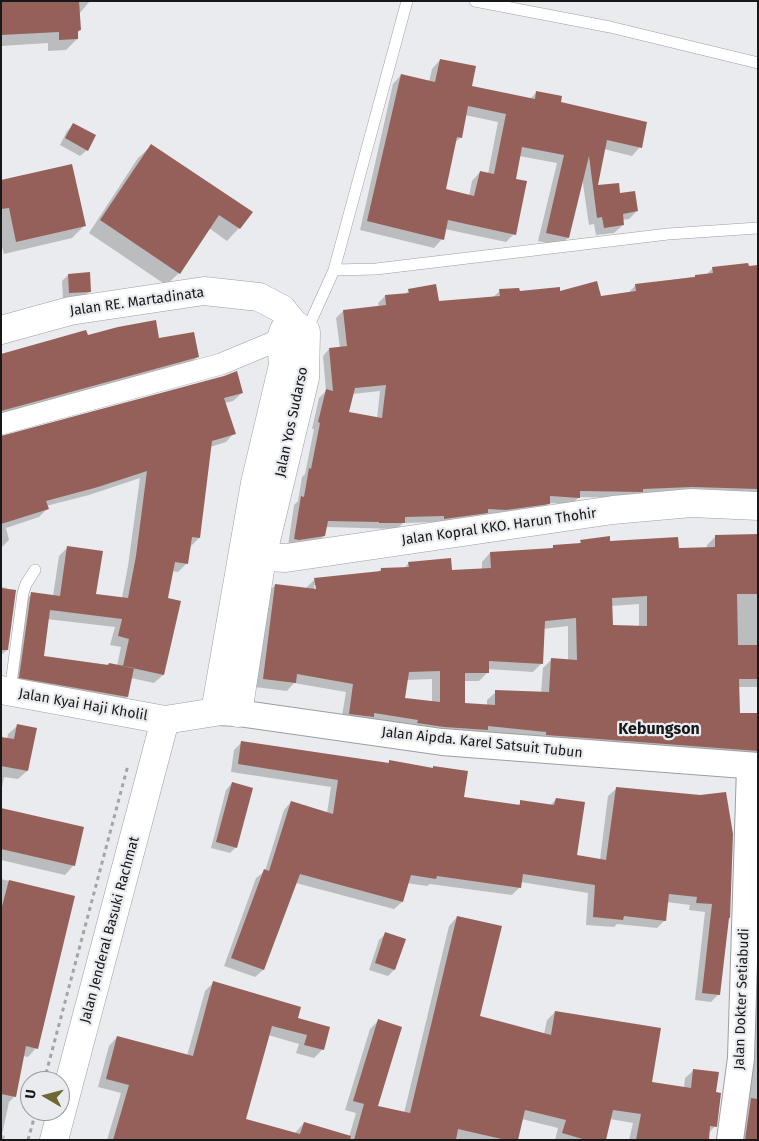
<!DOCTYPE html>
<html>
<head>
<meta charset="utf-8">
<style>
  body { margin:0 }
  #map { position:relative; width:759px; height:1141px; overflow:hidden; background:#e9ebee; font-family:"Fira Sans",sans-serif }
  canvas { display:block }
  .frame { position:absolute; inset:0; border:2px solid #171819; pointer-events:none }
  .north { position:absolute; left:20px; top:1071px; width:50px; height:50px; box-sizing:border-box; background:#e9ebee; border:1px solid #959799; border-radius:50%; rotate:278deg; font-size:14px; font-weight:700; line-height:20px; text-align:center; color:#171819 }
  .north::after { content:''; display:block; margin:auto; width:18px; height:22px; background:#6f6734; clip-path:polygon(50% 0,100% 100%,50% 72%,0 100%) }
</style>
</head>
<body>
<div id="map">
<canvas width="759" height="1141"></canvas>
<div class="frame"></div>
<div class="north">U</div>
</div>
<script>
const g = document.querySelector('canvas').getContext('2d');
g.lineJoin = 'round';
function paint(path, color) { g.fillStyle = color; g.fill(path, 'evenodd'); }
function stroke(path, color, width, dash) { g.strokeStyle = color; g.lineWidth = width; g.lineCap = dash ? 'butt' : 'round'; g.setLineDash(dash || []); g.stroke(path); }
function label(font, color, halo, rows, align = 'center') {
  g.font = font + ' "Fira Sans",sans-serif'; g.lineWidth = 4.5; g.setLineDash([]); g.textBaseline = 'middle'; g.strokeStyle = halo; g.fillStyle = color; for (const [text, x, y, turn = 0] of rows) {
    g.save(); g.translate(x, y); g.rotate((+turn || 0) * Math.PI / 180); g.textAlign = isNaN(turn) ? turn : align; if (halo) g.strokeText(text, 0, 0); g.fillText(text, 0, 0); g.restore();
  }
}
const shadow = new Path2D(`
  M1 1H90L79 14 80 30 77 33V39L66 50 48 51V43L1 46Z
  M440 60 471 87 530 99 536 93 640 147 632 156 604 149 596 187 619 194 637 211 629 219 622 220 623 225 614 233 596 235 594 224 589 225 582 177 568 238 559 246 538 241 557 163 519 156 514 180V234L506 242 445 229 442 239 434 248 360 230 393 84 401 75 429 82 432 69ZM465 115 498 122 488 174 480 172 472 181 469 196 444 190 454 143 460 138Z
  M74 124 87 150 80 156 60 145 67 131Z
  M151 146 239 228 227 241 209 228 179 273 166 285 89 233 138 158Z
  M1 182 84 226 72 238 4 254 1 243Z
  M758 266V494L635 498 579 497 572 504 548 503 541 510 438 522 403 523 397 529 326 527 324 536 317 543 288 546 294 505 298 501 302 477 305 474 314 429H312L319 398 326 391 323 356 329 349 340 348 336 318 343 311 379 307 378 303 385 296 405 295 409 290 438 303 492 298 500 291 559 293 600 297 629 292 636 285 706 275 713 268ZM380 391 377 419 348 413 352 394Z
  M68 275 90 291 84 297 63 299 62 281Z
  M87 337 158 339 197 357 189 365 1 416V355Z
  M242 393 233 401 225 403 234 433 226 442 210 447 199 538 191 546 187 563 178 572 172 571 166 599 163 675 154 683 131 678 127 697 119 705 12 686 23 602 32 594 53 596 59 556 68 547 95 595 122 598 128 566 140 478 89 495 46 506 47 509 39 517 6 528 9 540 1 548V437ZM47 619 115 627 110 645 121 647 117 666 43 657Z
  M716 536 758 572V687H738L739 714H758V761L341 722 346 692 294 683 287 691 255 687 267 594 275 585 307 589 306 588 315 579 378 572 381 569 404 568 409 563 451 571 482 570V562L490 553 551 549 553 547 578 544 581 542 609 543 678 550 707 548V545ZM314 585H316L317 595H315ZM639 604V627H612L611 606ZM568 626V660L552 659 543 668 541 693 496 692 487 700V706L464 704V681H479L488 672V669L533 672 541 664 543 629ZM432 679V702L404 699 406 680Z
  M1 587 7 588V650L1 655Z
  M17 726 27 771 18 779 4 777 1 793V738L7 739 8 734Z
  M242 742 387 764 390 761 463 799 517 806 521 802 550 806 556 799 575 856 600 860 608 796 616 789 728 919 719 994 711 1002 695 1000 705 912 689 910 690 905 667 902 665 920 657 928 617 924 614 927 586 925 588 893 521 882 520 887 512 895 430 884 427 886 407 883 402 902 394 909 296 883 263 970 255 977 224 966 256 878 265 871 284 810 291 802 327 813 331 787 231 772 234 750Z
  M232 783 236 847 230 853 211 848 226 790Z
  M758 795V1140H738Z
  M1 809 82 828 73 866 65 875 1 860Z
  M1 879 74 897 36 1048 28 1057 23 1056 15 1096 9 1102 2 1135 5 1136 4 1140H1Z
  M457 917 479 1017 544 1034 547 1020 555 1012 650 1083 684 1088 685 1078 694 1070 715 1093V1126L707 1135 698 1140H629L633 1123 610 1119 604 1140H555L558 1128 522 1119 517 1140H462L455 1138V1140H107L121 1093 98 1087 109 1046 117 1037 187 1056 205 991 214 982 297 1019 323 1049 314 1058 296 1053 299 1044 268 1035 245 1120 295 1133 304 1123 349 1137 356 1113 345 1110 370 1029 378 1021 376 1107 404 1113 449 926Z
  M386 933 394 970 388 976 369 970 379 940Z`);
const building = new Path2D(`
  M1 1H79L81 30 78 31V39L59 40V32L1 35Z
  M440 59 476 66 472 86 535 99 536 91 562 96 561 102 647 122 642 148 607 140 598 185 619 183 620 193 635 191 638 211 623 214 624 225 604 228 602 217 597 218 589 156 569 238 546 233 564 155 522 147 516 179 527 181 516 235 448 220 444 240 367 221 401 74 435 82ZM468 106 506 114 494 174 480 171 474 196 446 189 457 137 462 138Z
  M73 123 96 135 88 151 65 138Z
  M151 144 253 212 240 229 219 215 180 274 100 220Z
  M72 164 86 226 16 242 9 208 1 209V180Z
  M748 263 749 266 758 265V489L692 487 643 489V492L580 491V498L550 496V504L506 510 488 509V513L444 519V516L405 517V523H379V522L328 521 325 536 299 540 294 539 301 496 304 497 309 468 311 469 320 423 318 422 326 389 333 391 329 348 347 346 343 310 386 305 385 295 409 293 408 289 436 284 439 301 500 296 499 289 519 288 520 291 560 287V291L597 281 601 296 636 291 635 284 695 277V275L713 273 712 267ZM386 385 382 418 349 412 355 388Z
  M90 272 91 292 69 293 68 274Z
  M156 320 159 338 194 332 199 357 1 411V354L86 330 88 335 118 327Z
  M237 371 243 393 224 398 236 434 212 441 200 538 192 537 188 564 175 562 168 598 181 601 164 675 123 666 129 639 118 636 122 619 50 610 44 656 108 665 109 663 134 668 128 697 19 678 31 592 60 596 67 546 103 551 96 594 128 598 136 556 147 471 98 487 46 501 49 509 1 524V436L224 376Z
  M758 534V594H737L738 645H758V679H739L740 713H758V751L546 735V732L488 726V730L444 727 417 723 418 720 374 713V717L349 714 353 684 297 674 296 683 263 679 275 584 316 589 314 578 381 571V568L409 567 408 562 451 558 452 570 491 568 490 552 553 548V545L581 543 580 540 610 536V541L678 537 679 548 715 547V535ZM647 596V626L613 625 612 598ZM576 618 577 660 551 658 549 692 495 690V705L465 703V673H489V661L543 664 545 621ZM440 671V702L405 698 409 672Z
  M1 588 16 590 8 650H1Z
  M17 724 37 728 28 771 1 766V737L14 739Z
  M241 741 389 763V760L433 768V766L468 771 464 797 520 805V800L554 805 556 798 585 802 577 855 606 860 616 787 700 795 726 792 733 834 730 918H729L720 995 702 993 712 904 696 903 697 897 669 894 666 921 624 916 623 920 593 917 595 885 523 874 521 888 437 876 436 879 411 875 403 902 300 874 264 970 231 958 264 869 269 871 291 801 333 814 338 780 238 764Z
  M232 782 253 788 237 848 216 842Z
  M1 808 84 827 75 866 1 849Z
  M9 880 75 896 38 1049 26 1046 16 1097 1 1094V910Z
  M457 916 502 926 480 1016 551 1035 555 1011 661 1028 652 1082 691 1088 693 1069 719 1072 716 1092 721 1093 717 1127 710 1126 709 1140H636L641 1114 613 1110 606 1140H586L562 1133 566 1120 525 1110 518 1140H506L458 1129 456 1140H354L364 1104 353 1101 378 1019 402 1027 378 1106 410 1113Z
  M385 932 406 939 395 970 375 963Z
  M213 981 301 1007 298 1018 330 1027 324 1050 304 1045 307 1035 272 1026 246 1119 300 1134 304 1122 351 1136 350 1140H113L129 1085 106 1079 117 1036 193 1056Z
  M751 1098 758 1099V1140H745Z`);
const path = new Path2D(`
  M44 1081 128 765
  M28 1140 36 1111`);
const service = new Path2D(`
  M475 1 610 27 758 63
  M334 270 376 269 668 234 758 228
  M306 332 334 270 407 1
  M10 692 23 593 26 584 35 570`);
const minor = new Path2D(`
  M1 424 221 364 281 339`);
const tertiary = new Path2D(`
  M217 712 238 713 442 742 758 766
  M730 1140 741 1058 750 767`);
const secondary = new Path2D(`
  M1 330 70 311 204 291 259 297 282 309 294 324 306 332 305 378 262 557 238 713
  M245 556 286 558 613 510 691 503 758 506
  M1 690 165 720 215 712 255 483 283 365 281 339 284 330 294 324
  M54 1140 165 720`);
const streetNames = [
  ["Jalan RE. Martadinata",137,302,-8],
  ["Jalan Yos Sudarso",292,422,-78],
  ["Jalan Kopral KKO. Harun Thohir",499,527,-8],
  ["Jalan Kyai Haji Kholil",83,705,10],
  ["Jalan Aipda. Karel Satsuit Tubun",482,743,6],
  ["Jalan Jenderal Basuki Rachmat",110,930,-75],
  ["Jalan Dokter Setiabudi",742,999,-88]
];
const quarterNames = [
  ["Kebungson",659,730]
];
paint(shadow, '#0003');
paint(building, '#95605a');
stroke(service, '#9c9ea1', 12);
stroke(minor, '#9c9ea1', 22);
stroke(tertiary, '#9c9ea1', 28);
stroke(secondary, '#9c9ea1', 29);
stroke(path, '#a3a4a7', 3, [4, 4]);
stroke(service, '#fff', 11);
stroke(minor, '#fff', 21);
stroke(tertiary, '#fff', 26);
stroke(secondary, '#fff', 28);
label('14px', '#171819', '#e9ebee', streetNames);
label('bold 16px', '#171819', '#e9ebee', quarterNames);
</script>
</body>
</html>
